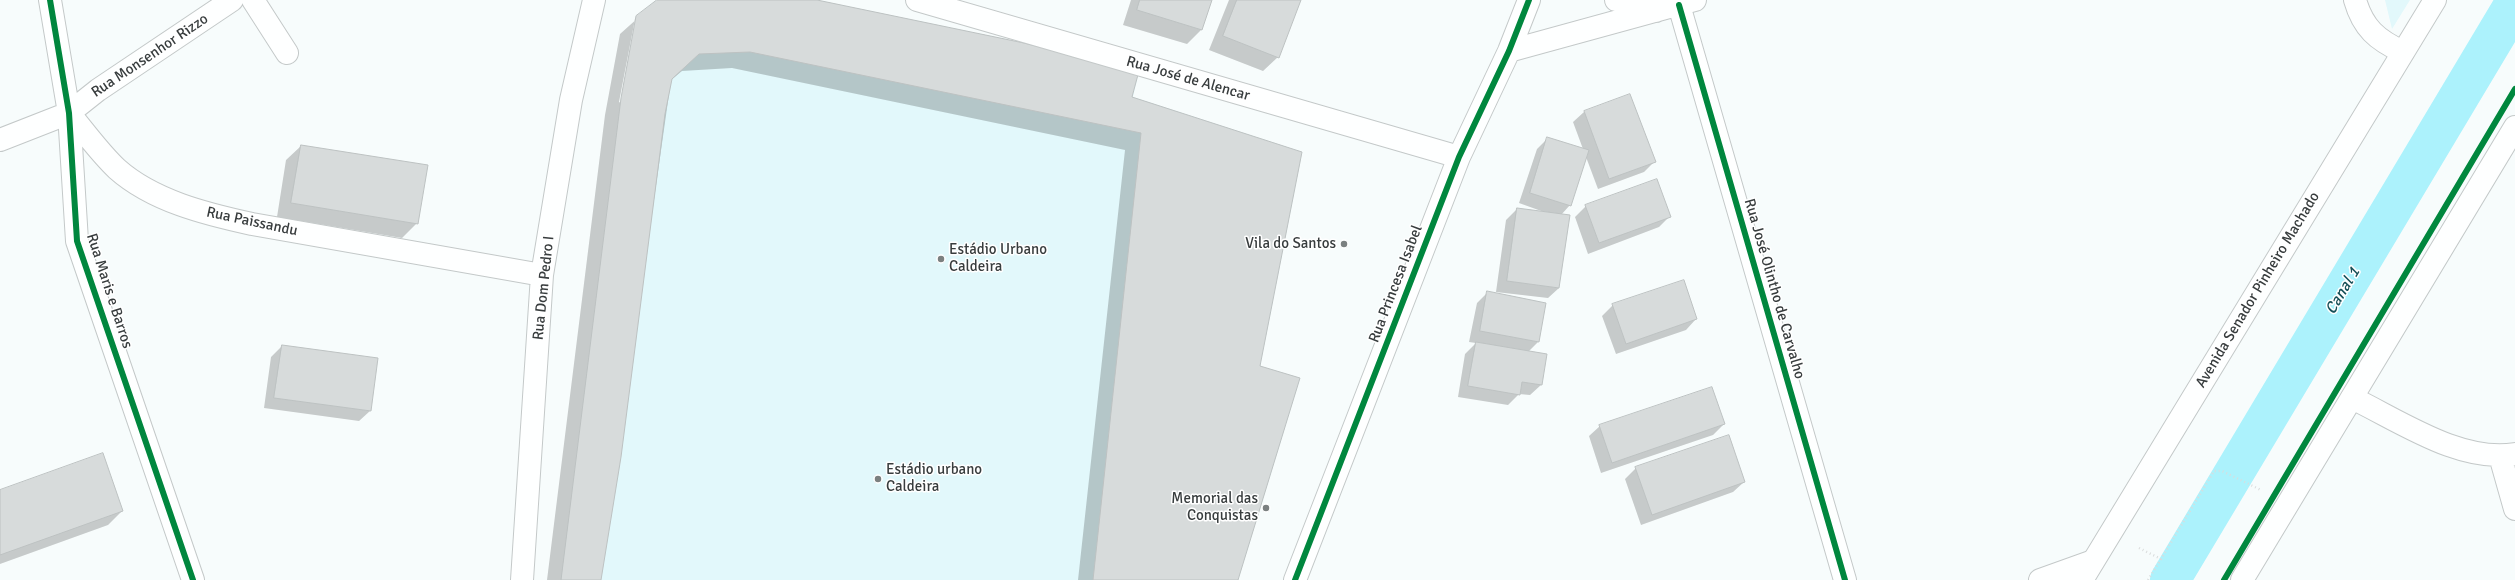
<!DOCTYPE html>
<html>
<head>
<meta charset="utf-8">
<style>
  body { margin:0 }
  canvas { display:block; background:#f7fcfc }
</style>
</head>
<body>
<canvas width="2515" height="580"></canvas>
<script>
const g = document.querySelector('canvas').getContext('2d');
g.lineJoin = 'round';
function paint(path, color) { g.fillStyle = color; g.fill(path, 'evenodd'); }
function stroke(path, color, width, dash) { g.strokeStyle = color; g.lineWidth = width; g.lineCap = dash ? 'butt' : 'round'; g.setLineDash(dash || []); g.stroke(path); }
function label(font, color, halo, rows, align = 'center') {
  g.font = font + ' Signika,sans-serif'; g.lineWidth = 3; g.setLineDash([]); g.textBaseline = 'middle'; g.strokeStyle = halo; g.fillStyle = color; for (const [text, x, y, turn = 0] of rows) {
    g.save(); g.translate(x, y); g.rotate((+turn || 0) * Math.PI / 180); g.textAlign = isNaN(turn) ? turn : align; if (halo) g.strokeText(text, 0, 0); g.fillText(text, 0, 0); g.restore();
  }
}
const green = new Path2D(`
  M657 0H817L1024 43 1139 71 1133 97 1302 152 1260 366 1300 378 1238 580H561L636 16Z
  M2385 0H2410L2392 29Z`);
const shadow = new Path2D(`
  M658 0H811L1131 97 1259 367 1237 580H1078L1125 150 732 68 682 71 671 80 600 580H547L605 115 620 34ZM635 19H637L621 103 619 102Z
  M1131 0H1211L1201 30 1187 44 1123 25Z
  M1229 0H1300L1278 57 1263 71 1209 50Z
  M1584 112 1655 161 1644 172 1598 189 1586 157 1570 205 1561 215 1559 288 1548 298 1496 292 1506 220 1517 209 1544 212 1519 203 1537 149 1548 138 1583 149 1573 122Z
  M301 146 417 223 402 238 277 217 286 160Z
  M1586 206 1670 216 1659 227 1588 254 1575 217Z
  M1488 292 1538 342 1528 352 1541 385 1530 395 1519 394 1508 405 1458 397 1465 354 1476 343 1469 342 1477 303Z
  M1613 305 1696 319 1686 330 1616 354 1602 316Z
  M282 346 370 411 359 421 264 408 271 357Z
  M1724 424 1713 435 1601 473 1589 436 1600 426Z
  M1636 468 1744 482 1733 492 1641 525 1625 479Z
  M0 491 122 511 108 525 0 564Z`);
const canal = new Path2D(`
  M2170 580 2515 3`);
const building = new Path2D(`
  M657 0H817L1024 43 1139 71 1132 97 1302 152 1260 366 1300 378 1238 580H1093L1141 133 750 52 699 54 672 79 665 114 621 457 601 580H561L621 98 636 16Z
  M1140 0H1212L1202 30 1137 10Z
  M1237 0H1301L1279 58 1223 36Z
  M1630 94 1656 162 1609 179 1584 111Z
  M1547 137 1589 150 1571 206 1530 193Z
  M301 145 428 165 418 224 291 203Z
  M1657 179 1671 217 1599 243 1585 205Z
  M1517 208 1570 215 1559 288 1507 281Z
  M1684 280 1697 319 1626 344 1612 304Z
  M1487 291 1546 303 1539 342 1480 331Z
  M1476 342 1547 354 1542 385 1522 382 1520 395 1468 386Z
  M282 345 378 358 371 411 274 398Z
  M1712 387 1725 424 1612 463 1599 425Z
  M1729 435 1745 482 1652 515 1635 467Z
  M103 453 123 511 0 555V490Z`);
const path = new Path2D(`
  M2139 548 2161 559 2214 471H2222L2261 490
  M2148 580 2161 559`);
const street = new Path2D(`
  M50 0 69 113 77 241 193 580
  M253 0 287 53
  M917 0 1459 157
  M1616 0 1656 11
  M2355 0C2363 28 2377 40 2403 52
  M1679 5 1845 580
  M1509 51 1695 0
  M69 113 98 90 232 0
  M0 140 69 113C85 132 99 152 117 169 153 201 206 214 252 224L542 275
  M2352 398C2400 421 2460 463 2515 454
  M2500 456 2515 509
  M522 580 542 275 571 100 594 0
  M1295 580 1459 157 1509 51 1529 0
  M2040 580 2093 561`);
const primary = new Path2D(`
  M2082 580 2435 0
  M2242 580 2515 127`);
const cycleway = new Path2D(`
  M50 0 69 113 77 241 193 580
  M1679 5 1845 580
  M1295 580 1459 157 1509 51 1529 0
  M2224 580 2515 89`);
const markers = [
  [1344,244,4,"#7b8080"],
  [941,259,4,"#7b8080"],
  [878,479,4,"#7b8080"],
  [1266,508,4,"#7b8080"]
];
const streetNames = [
  ["Rua Monsenhor Rizzo",150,56,-34],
  ["Rua José de Alencar",1188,79,16],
  ["Rua Paissandu",252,222,12],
  ["Rua Princesa Isabel",1396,284,-69],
  ["Rua Dom Pedro I",544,288,-84],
  ["Rua José Olintho de Carvalho",1774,289,74],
  ["Avenida Senador Pinheiro Machado",2258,290,-59],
  ["Rua Maris e Barros",109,291,72]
];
const poiNames = [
  ["Vila do Santos",1336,244],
  ["Estádio Urbano",949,250,"left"],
  ["Caldeira",949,267,"left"],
  ["Estádio urbano",886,470,"left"],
  ["Caldeira",886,487,"left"],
  ["Memorial das",1258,499],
  ["Conquistas",1258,516]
];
const waterNames = [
  ["Canal 1",2343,291,-59]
];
paint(green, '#e2f8fb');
paint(shadow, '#0003');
stroke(canal, '#acf2fc', 40);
paint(building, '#d7dbdb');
stroke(building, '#bdc2c2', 1);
stroke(street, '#c4c9c9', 24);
stroke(primary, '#c4c9c9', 24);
stroke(path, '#dadcdc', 2.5, [1, 3]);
stroke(street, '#feffff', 22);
stroke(primary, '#feffff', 22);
stroke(cycleway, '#00873e', 6);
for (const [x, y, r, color] of markers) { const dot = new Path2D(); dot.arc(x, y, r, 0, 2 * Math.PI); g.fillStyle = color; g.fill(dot); stroke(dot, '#fff', 1.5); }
label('15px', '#383d3e', '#fff', streetNames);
label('15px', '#383d3e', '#fff', poiNames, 'right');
label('italic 16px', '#165058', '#fff', waterNames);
</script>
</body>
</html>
